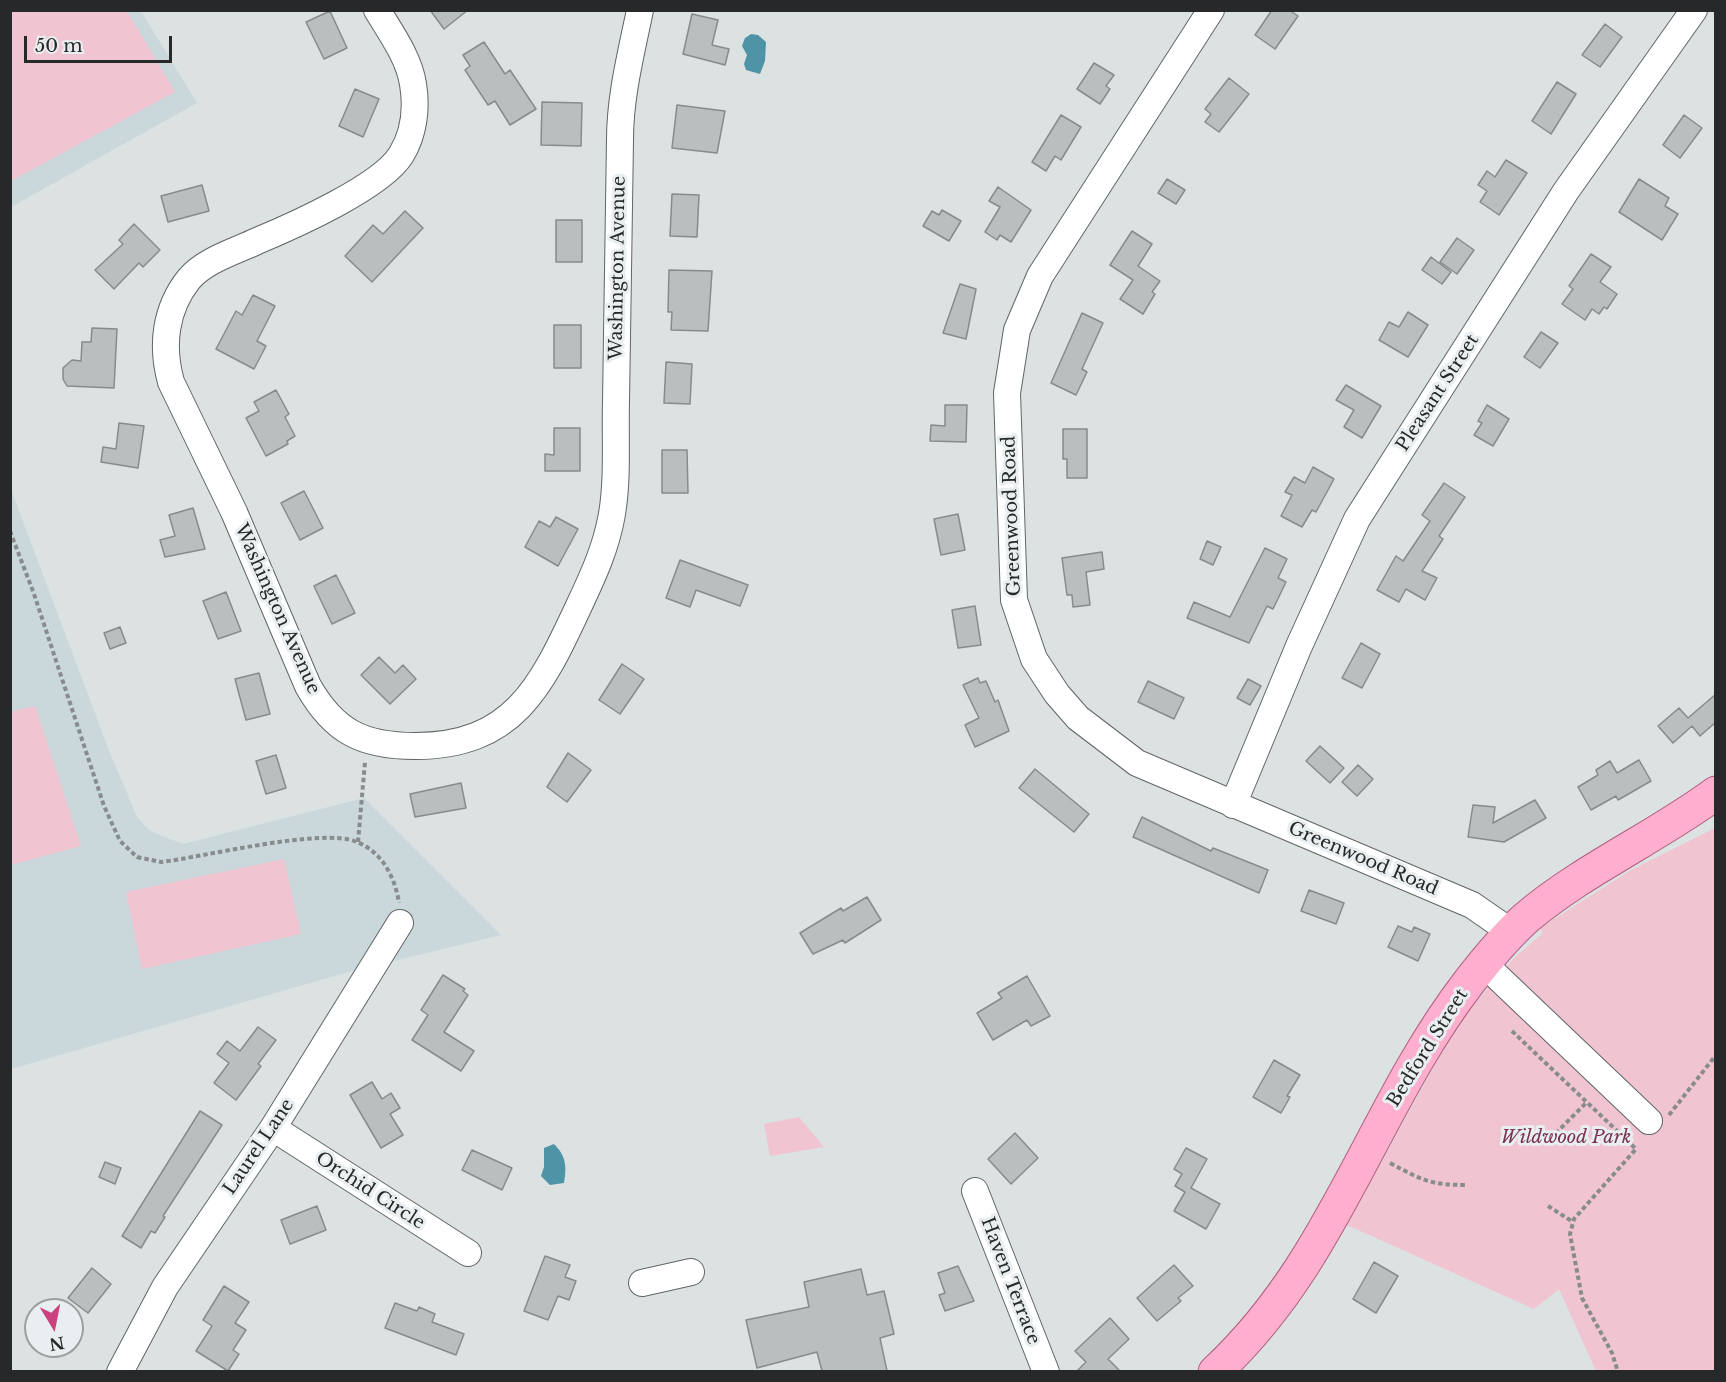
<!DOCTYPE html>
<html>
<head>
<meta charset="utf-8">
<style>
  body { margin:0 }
  #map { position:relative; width:1726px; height:1382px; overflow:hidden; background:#dce1e2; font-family:"Libre Baskerville",serif }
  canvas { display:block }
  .frame { position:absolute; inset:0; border:12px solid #262829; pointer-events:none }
  .north { position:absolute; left:24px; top:1298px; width:60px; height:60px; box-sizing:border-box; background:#e9eef0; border:2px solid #9b9fa0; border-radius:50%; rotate:170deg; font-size:16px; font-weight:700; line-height:24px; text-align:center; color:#262829 }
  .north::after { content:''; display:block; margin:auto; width:21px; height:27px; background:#ca427e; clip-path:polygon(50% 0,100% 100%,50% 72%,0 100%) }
  .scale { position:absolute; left:24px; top:36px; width:148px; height:27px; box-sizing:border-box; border:3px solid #262829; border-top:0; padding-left:8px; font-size:18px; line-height:21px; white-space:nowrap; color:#262829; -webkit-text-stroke:4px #e9eef0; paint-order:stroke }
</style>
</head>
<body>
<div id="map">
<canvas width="1726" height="1382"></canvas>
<div class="frame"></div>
<div class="north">N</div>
<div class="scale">50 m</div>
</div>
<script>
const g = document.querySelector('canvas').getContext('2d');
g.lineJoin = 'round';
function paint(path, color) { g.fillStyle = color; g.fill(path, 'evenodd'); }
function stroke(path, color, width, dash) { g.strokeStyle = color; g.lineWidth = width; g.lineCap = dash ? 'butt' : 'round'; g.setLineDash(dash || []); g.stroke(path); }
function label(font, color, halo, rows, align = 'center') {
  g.font = font + ' "Libre Baskerville",serif'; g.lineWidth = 6; g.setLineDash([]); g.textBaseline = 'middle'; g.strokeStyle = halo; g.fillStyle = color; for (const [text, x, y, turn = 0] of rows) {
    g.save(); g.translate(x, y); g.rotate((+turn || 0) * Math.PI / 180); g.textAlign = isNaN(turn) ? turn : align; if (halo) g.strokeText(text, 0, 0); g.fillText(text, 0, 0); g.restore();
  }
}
const built = new Path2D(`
  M11 11H141L197 103 11 207Z
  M10 487 110 753 137 817 150 831 183 844 364 798 501 935 352 971 11 1069Z`);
const green = new Path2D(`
  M11 10 127 11 175 92 11 181Z
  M35 706 81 846 11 865V712Z
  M1715 828V1371H1596L1559 1289 1534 1309 1347 1225 1438 1059 1470 1009 1514 958 1543 933 1540 928 1631 870Z
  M284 859 301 934 142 969 126 892Z
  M799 1117 824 1147 770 1156 764 1124Z`);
const water = new Path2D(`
  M751 34 758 35 766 42 765 61 760 74 746 70 744 64 747 55 742 46 745 38Z
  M554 1144C566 1156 567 1166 564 1183L550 1185 541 1176 544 1167V1148Z`);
const building = new Path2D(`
  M430 10H468L444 29Z
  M1272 10H1289L1298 16 1275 49 1255 35Z
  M330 11 347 48 324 59 306 22Z
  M692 14 718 20 712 45 729 49 725 65 683 54Z
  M1605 24 1622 37 1600 67 1582 55Z
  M484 42 505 74 510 70 536 109 510 125 495 101 488 105 465 70 470 66 463 55Z
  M1094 63 1114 75 1106 86 1110 89 1100 104 1077 89Z
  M1229 78 1249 94 1219 132 1205 122 1211 114 1205 109Z
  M1557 82 1576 94 1551 134 1532 121Z
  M355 89 379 99 363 137 339 126Z
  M542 102 582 103 581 146 541 145Z
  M677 105 725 111 717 153 672 148Z
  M1061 115 1081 127 1061 160 1055 156 1046 171 1032 162Z
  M1684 115 1702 128 1680 158 1663 145Z
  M1506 160 1527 173 1499 215 1480 202 1487 191 1478 185 1487 171 1495 177Z
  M1167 179 1185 190 1176 204 1158 193Z
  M1639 179 1669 198 1665 206 1678 214 1662 240 1619 212Z
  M202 185 209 211 168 222 161 196Z
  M998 187 1031 210 1011 242 1000 235 997 240 985 232 1000 207 989 201Z
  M672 194 699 195 697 237 670 236Z
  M942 210 961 221 949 241 923 226 932 211 939 215Z
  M405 211 423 228 372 282 345 256 373 225 383 234Z
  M556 220H582V262H556Z
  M134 224 160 250 143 267 139 263 114 289 95 270 123 244 119 240Z
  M1132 231 1152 244 1138 266 1160 281 1152 292 1155 294 1143 314 1120 299 1133 280 1110 265Z
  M1457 238 1474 250 1457 274 1440 262Z
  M1591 254 1611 267 1600 282 1617 294 1607 309 1604 307 1599 314 1592 309 1585 320 1562 304 1573 289 1569 286Z
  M1431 257 1451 272 1442 284 1422 270Z
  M669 270 712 271 708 331 671 330 672 312H668Z
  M960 284 976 289 966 339 943 333Z
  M253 295 275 306 257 341 266 346 254 369 216 349 236 311 242 315Z
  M1408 312 1428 325 1408 357 1379 340 1389 322 1399 327Z
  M1082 313 1103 323 1082 369 1087 372 1076 395 1051 383Z
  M554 325H581V368H554Z
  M92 328 117 329 114 388 67 386 63 379V368L72 360 81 361 82 342H91Z
  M1541 332 1558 343 1540 368 1524 357Z
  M666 362 692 364 690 404 664 403Z
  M1346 385 1381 406 1362 438 1344 427 1354 410 1336 400Z
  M276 390 289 414 285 417 295 436 287 441 288 444 266 456 246 418 259 411 254 402Z
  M945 405H967L966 442 930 441 931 425 945 426Z
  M1487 405 1509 419 1493 446 1474 435 1482 423 1478 421Z
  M119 423 144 426 138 468 101 462 103 447 116 449Z
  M554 428H580V471H545V454L554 455Z
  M1063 429H1087V478H1067V459H1063Z
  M662 450H687L688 493H662Z
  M1313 467 1334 479 1316 512 1312 510 1302 527 1281 516 1292 495 1285 492 1294 477 1305 483Z
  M1444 483 1465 497 1439 536 1443 539 1422 571 1437 578 1425 600 1406 589 1399 602 1377 590 1396 556 1403 561 1430 521 1422 515Z
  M304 491 323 528 300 540 281 503Z
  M193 508 205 549 165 557 160 540 175 536 169 515Z
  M958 514 965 550 941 555 934 519Z
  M556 517 578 529 558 566 525 547 539 521 550 527Z
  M1207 541 1221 547 1213 565 1200 559Z
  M1265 548 1287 559 1278 578 1286 582 1273 609 1267 606 1249 643 1187 618 1194 602 1230 617Z
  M1102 552 1104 569 1086 572 1090 605 1073 607 1072 595H1067L1062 558Z
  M680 560 748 585 740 606 696 590 690 607 666 598Z
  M336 575 355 613 332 624 314 586Z
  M226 592 241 631 218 639 203 601Z
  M975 606 981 645 958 648 952 610Z
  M120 627 126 643 110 649 104 633Z
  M1361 643 1380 654 1362 688 1342 678Z
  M379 657 395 673 403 665 416 679 390 704 361 675Z
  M622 664 644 679 620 714 599 700Z
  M259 673 270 714 246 720 235 679Z
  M978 678 980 683 986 681 995 702 998 700 1009 731 975 747 965 725 979 718 963 685Z
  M1248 679 1261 686 1250 705 1237 698Z
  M1148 681 1184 698 1174 719 1138 702Z
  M1716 694V722L1700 736 1692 726 1673 743 1658 726 1679 708 1688 718Z
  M1320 746 1344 768 1330 783 1306 761Z
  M568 753 591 770 567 802 547 787Z
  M276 755 286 788 266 794 256 761Z
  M1639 760 1651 781 1618 800 1616 796 1591 810 1578 787 1598 775 1596 770 1610 761 1617 773Z
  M1358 765 1373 779 1357 796 1342 782Z
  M1035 769 1089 814 1074 832 1019 788Z
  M461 783 466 808 415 817 410 794Z
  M1535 800 1546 818 1504 842 1468 837 1473 805 1495 807 1493 823Z
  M1142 817 1211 851 1213 848 1268 870 1259 893 1133 837Z
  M1309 890 1344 903 1336 924 1301 911Z
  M867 897 881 920 845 943 843 940 813 954 800 933 841 908 843 911Z
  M1398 926 1412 932 1414 927 1430 934 1418 961 1388 947Z
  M443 975 465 989 463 991 468 995 444 1032 474 1051 461 1071 412 1040 428 1015 421 1010Z
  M1027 976 1050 1016 1031 1026 1027 1020 993 1040 977 1013 1002 998 998 993Z
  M258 1027 276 1040 258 1064 261 1066 236 1100 214 1083 229 1063 217 1054 227 1041 240 1051Z
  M1274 1060 1300 1075 1287 1096 1290 1097 1281 1113 1253 1097Z
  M372 1082 382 1099 391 1093 400 1108 390 1114 403 1135 381 1148 350 1095Z
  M200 1111 222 1125 163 1216 165 1217 155 1233 151 1231 141 1248 122 1236Z
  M1015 1133 1038 1158 1011 1184 988 1159Z
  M1186 1148 1207 1159 1191 1188 1220 1204 1206 1229 1174 1211 1185 1192 1175 1186 1182 1174 1174 1169Z
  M472 1150 512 1168 502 1190 462 1170Z
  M105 1162 121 1168 115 1184 99 1177Z
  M317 1206 326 1230 290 1244 281 1220Z
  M545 1256 570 1265 565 1277 576 1281 569 1300 558 1296 548 1320 524 1311Z
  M1374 1262 1398 1276 1376 1313 1353 1299Z
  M1174 1265 1193 1286 1178 1298 1181 1301 1157 1321 1137 1298Z
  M958 1266 974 1301 945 1311 939 1295 945 1293 938 1273Z
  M92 1268 111 1284 88 1313 68 1298Z
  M861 1269 867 1295 884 1291 894 1334 880 1338 887 1371H822L817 1352 757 1368 746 1320 809 1307 804 1282Z
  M224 1286 249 1302 235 1323 246 1330 233 1350 239 1354 228 1371 196 1351 212 1326 203 1320Z
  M395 1303 417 1311 419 1307 435 1314 432 1322 464 1334 456 1355 385 1328Z
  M1110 1318 1129 1339 1108 1359 1120 1371H1077L1086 1362 1075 1351Z`);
const path = new Path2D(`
  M10 531 34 594 104 806 120 841 137 857 161 862C204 857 322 827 357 842 382 852 395 877 399 903
  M358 842 365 762
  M1512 1031 1636 1149 1574 1219 1570 1234 1582 1298 1612 1353 1618 1372
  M1669 1115 1716 1055
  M1545 1144 1587 1102
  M1390 1163C1424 1181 1430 1185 1468 1185
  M1548 1206 1573 1222`);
const minor = new Path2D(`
  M377 10C391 33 409 58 413 84 417 108 414 134 401 155 381 187 293 226 257 241 236 251 205 260 189 279 165 309 161 346 171 382L234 512 308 686C334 732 363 746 415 746 513 746 541 687 577 610 592 578 606 549 612 514 618 478 615 439 616 402 618 315 618 227 620 140 620 96 631 54 640 10
  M1211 10 1040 276 1017 330 1007 393 1014 600 1034 659 1057 694 1078 718 1137 763 1472 905 1511 932
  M1233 805 1299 646 1357 519 1566 191 1694 10
  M1484 964 1649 1121
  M273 1128 468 1253
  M975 1191 1046 1372
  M642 1283 691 1272
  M120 1372 165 1287 273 1128 400 923`);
const major = new Path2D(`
  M1215 1372C1335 1261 1372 1108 1469 982 1486 960 1505 937 1526 918 1584 869 1655 838 1716 793`);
const streetNames = [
  ["Washington Avenue",618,268,-89],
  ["Pleasant Street",1438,393,-57],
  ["Greenwood Road",1012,516,-92],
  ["Washington Avenue",277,609,66],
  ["Greenwood Road",1363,859,23],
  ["Bedford Street",1428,1048,-58],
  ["Laurel Lane",259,1147,-56],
  ["Orchid Circle",370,1191,33],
  ["Haven Terrace",1010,1281,69]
];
const parkNames = [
  ["Wildwood Park",1566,1138]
];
paint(built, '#cad8dc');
paint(green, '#f1c4d2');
paint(water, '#4f94a6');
paint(building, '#b9bebf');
stroke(building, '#878b8d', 1.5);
stroke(minor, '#606566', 28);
stroke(major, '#b25d7f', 35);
stroke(path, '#888c8d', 4, [4.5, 3]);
stroke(minor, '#fff', 26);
stroke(major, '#feafce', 33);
label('18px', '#262829', '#e9eef0', streetNames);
label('italic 18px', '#7a324f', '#e9eef0', parkNames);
</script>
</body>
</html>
